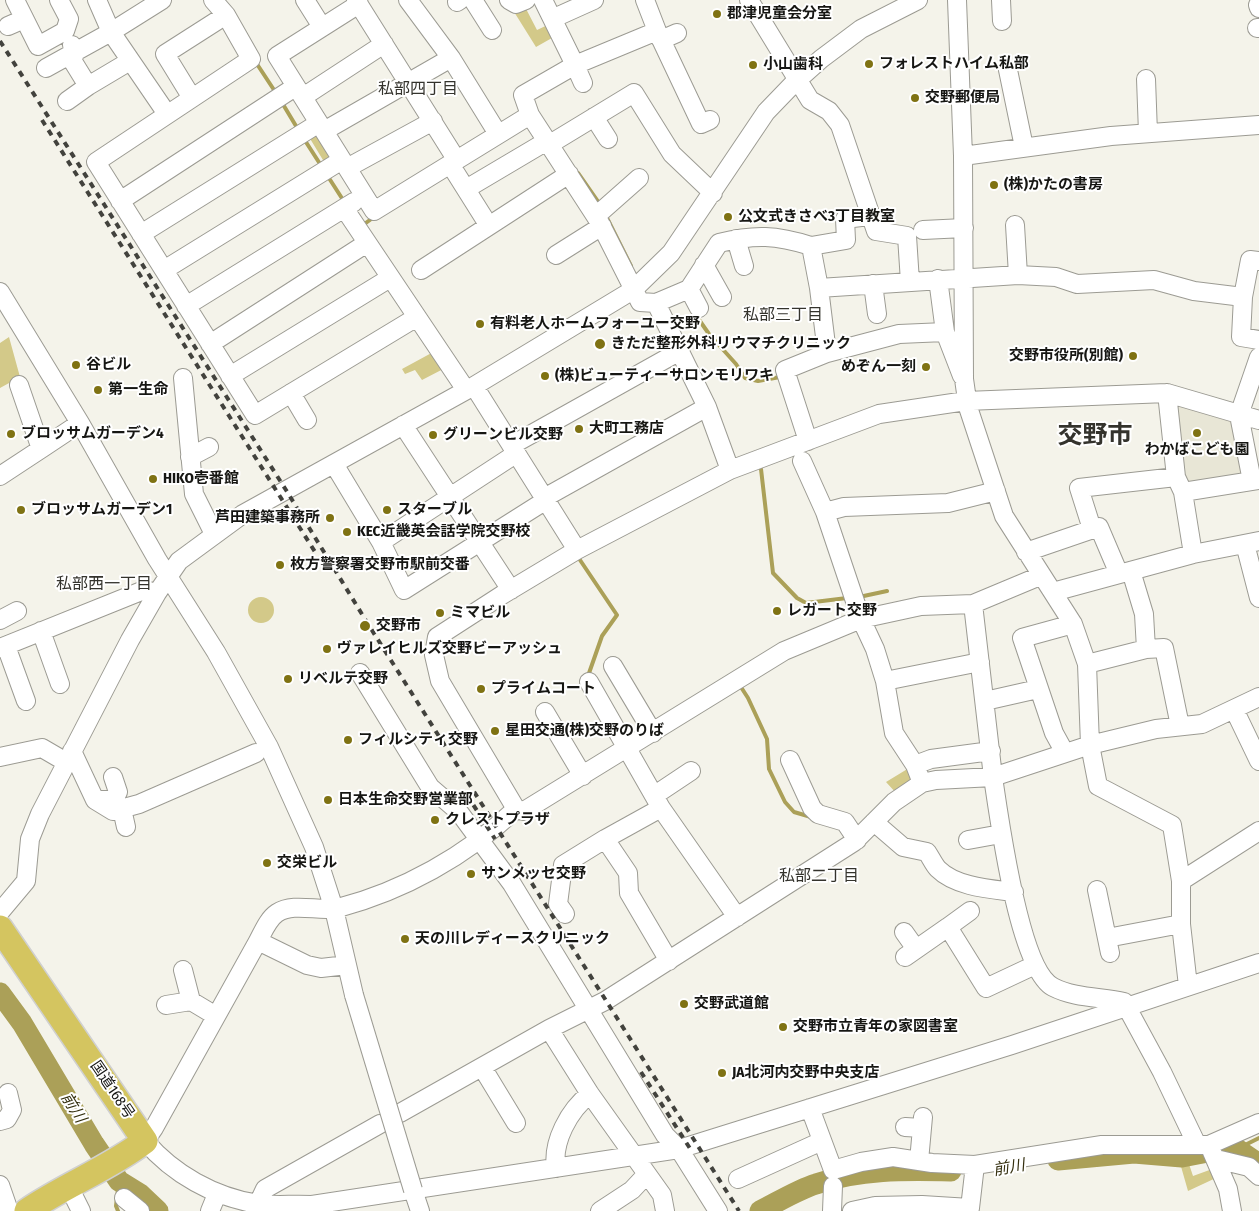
<!DOCTYPE html>
<html>
<head>
<meta charset="utf-8">
<style>
  body { margin:0 }
  canvas { display:block; background:#f4f3ea }
</style>
</head>
<body>
<canvas width="1259" height="1211"></canvas>
<script>
const g = document.querySelector('canvas').getContext('2d');
g.lineJoin = 'round';
function paint(path, color) { g.fillStyle = color; g.fill(path, 'evenodd'); }
function stroke(path, color, width, dash) { g.strokeStyle = color; g.lineWidth = width; g.lineCap = dash ? 'butt' : 'round'; g.setLineDash(dash || []); g.stroke(path); }
function label(font, color, halo, rows, align = 'center') {
  g.font = font + ' "Fira Sans Condensed","Noto Sans JP",sans-serif'; g.lineWidth = 4; g.setLineDash([]); g.textBaseline = 'middle'; g.strokeStyle = halo; g.fillStyle = color; for (const [text, x, y, turn = 0] of rows) {
    g.save(); g.translate(x, y); g.rotate((+turn || 0) * Math.PI / 180); g.textAlign = isNaN(turn) ? turn : align; if (halo) g.strokeText(text, 0, 0); g.fillText(text, 0, 0); g.restore();
  }
}
const built = new Path2D(`
  M1171 403 1235 422 1244 478 1185 488Z`);
const green = new Path2D(`
  M523 3 537 30 554 22 559 34 536 47 511 7Z
  M314 128 333 161 326 165 306 132Z
  M9 337 20 377 0 388V343Z
  M437 350 449 366 422 380 415 370 405 374 402 369Z
  M248 610a13 13 0 1 1 26 0a13 13 0 1 1-26 0Z
  M909 768 915 783 897 794 886 782Z
  M1188 1161 1193 1176 1215 1168 1218 1177 1188 1191 1180 1163Z`);
const stream = new Path2D(`
  M255 61 276 93
  M281 101 299 131
  M304 139 322 167
  M578 173 601 206
  M327 175 345 203
  M605 214 631 266
  M363 225 374 217
  M695 314 709 334 736 364 745 378 758 381 780 377 781 379
  M761 469 773 573 797 598 806 603 847 598
  M580 560 617 615 602 636 588 676
  M859 597 887 591
  M739 684 748 698 767 739 769 769 785 802 794 812 811 817
  M1237 1149 1259 1138
  M118 1211 116 1206 119 1181`);
const river = new Path2D(`
  M0 993 22 1023 94 1144 119 1181 140 1194 158 1211
  M1058 1160 1134 1153 1182 1157 1213 1151 1237 1149 1259 1164
  M760 1211C778 1202 797 1190 816 1184 860 1169 905 1170 951 1171`);
const minor = new Path2D(`
  M15 0 38 46 65 31 69 19 59 0
  M97 0 111 32 167 114
  M213 0 226 15 251 59 96 162 255 415 417 317
  M305 0 322 27
  M356 0 456 159
  M408 0 451 58 498 134
  M473 0 492 30
  M509 0 516 4 526 0
  M645 0 657 31
  M749 0 810 100 829 111 840 125 876 231 907 236 910 282
  M957 0 963 156 964 379 968 407 1004 516 1073 624 1087 664 1090 745 1156 729 1202 724 1259 697
  M1001 0 1002 21
  M457 2 460 0
  M359 4 277 56 374 211 530 115 600 223 638 298 640 302 656 303 707 407 730 470
  M1258 5 1259 8
  M554 18 594 0
  M8 26 24 19
  M1257 28H1259
  M661 40 677 33
  M72 45 76 51 72 60 88 86 130 61
  M46 68 111 32 162 0
  M1008 70 1024 147
  M1146 79 1148 133
  M583 83 575 65 657 31 701 124 710 120
  M303 97 384 44
  M192 98 165 54 226 15
  M67 101 88 86
  M530 115 523 95 575 65 543 0
  M594 117 608 139
  M324 131 451 58
  M550 144 634 93 672 154 713 193
  M963 156 1111 136 1259 125
  M450 164 489 226
  M347 168 433 121
  M466 189 547 141
  M120 201 295 87
  M344 208 466 390
  M596 216 639 178
  M1015 225 1018 275
  M923 230 964 228
  M141 234 319 123
  M736 239 744 266
  M811 246 846 240 845 219 869 216
  M556 255 602 226
  M704 265 722 297
  M164 270 342 160
  M421 270 569 174
  M938 279 945 332
  M873 284 877 314
  M819 288 827 353
  M689 289 699 308
  M0 292 80 423 157 559 216 652 269 747 314 847 334 909 354 995
  M1243 297 1250 260 1259 261
  M656 303 689 289 719 243C755 234 776 235 811 246L819 288 1018 275 1056 277 1077 284 1154 280 1194 291 1243 297 1241 337 1259 340
  M186 306 354 202
  M210 344 367 243
  M230 376 390 278
  M183 378 194 494 214 534
  M474 386 577 550
  M291 393 307 420
  M1167 393 1176 477 1183 492 1193 554 1259 541
  M1259 420 1167 393 966 401 879 414 730 470 577 550 502 595 437 637 434 655 440 681 516 809C466 856 403 891 338 908 319 912 294 902 277 913 268 919 263 932 258 941L154 1128 145 1141C173 1174 214 1197 258 1204 275 1206 294 1204 312 1205L679 1149 1012 1045 1259 963
  M403 425 511 590
  M808 441 785 370 827 353 899 334 945 332 962 376
  M512 445 680 351
  M41 449 80 423
  M190 457 209 447
  M802 461 825 512 861 619 875 649 885 681 894 733 915 765 922 783
  M334 464 381 542 404 590 540 504
  M0 476 41 449 19 385
  M1252 481 1239 415 1259 357
  M1183 492 1259 480
  M544 498 707 407
  M825 512 844 507 948 503 996 491
  M1092 529 1079 488 1176 477
  M381 542 511 457
  M1245 544 1259 598
  M1026 552 1099 527 1119 574
  M1131 571 1144 614 1146 649
  M1053 592 1193 554
  M973 604 993 777 1090 745 1098 786 1172 825 1181 881V924L1188 986
  M0 620 17 611
  M41 631 60 684
  M6 646 26 701
  M0 648 144 590 157 593
  M1087 664 1146 649 1164 648 1180 726
  M613 666 653 733
  M360 673 430 787 459 812 512 884 665 1135 679 1149 718 1211
  M885 681 980 662
  M589 682 661 808 737 917
  M985 701 1038 689
  M1234 709 1259 761
  M545 712 583 776
  M72 751 95 800 113 811 139 804 256 753
  M1065 753 1054 733 1022 638 1073 624
  M0 757 42 748 66 762
  M790 760 812 808 818 814 845 822 857 840
  M915 765 931 759 991 751
  M655 795 691 771
  M95 800H113L118 792 113 777
  M661 808 605 839 628 873 629 893 669 961
  M122 809 126 827
  M516 809 524 811 784 651 861 619 921 606 973 604 1040 576
  M874 822 903 847 927 852C931 858 934 865 938 869 956 887 991 889 1014 892
  M968 840 1001 834
  M1181 881 1259 831
  M1097 890 1110 953
  M0 912 26 881 30 839 40 814 130 640 157 593 179 561 243 514 474 386 633 290 671 253 766 112 793 84 821 59 861 29 918 0
  M565 914 558 904 563 865 605 839
  M948 927 970 911
  M904 932 916 949
  M1107 938 1181 924
  M258 941 307 965 321 968 347 965
  M905 957 948 927 986 988 1035 965
  M183 970 191 1001
  M166 1005 191 1001 216 1016
  M549 1029 590 1094 662 1195 665 1211
  M482 1067 516 1123
  M810 1108 833 1170 861 1162 893 1157 932 1163 975 1165 1102 1145H1197
  M400 1113 549 1029 605 1001 854 842 894 802 922 783 936 780 993 777C999 817 1019 969 1053 987 1074 998 1101 997 1124 1002L1162 1072 1197 1145H1209L1259 1123
  M0 1121 7 1119 12 1110 8 1093
  M905 1127 922 1128
  M1209 1145 1228 1189 1232 1211
  M1216 1159 1249 1167 1259 1176
  M919 1161 923 1117
  M556 1168C552 1142 569 1110 590 1094
  M738 1179 822 1141
  M0 1185 9 1211
  M68 1185 81 1211
  M413 1190 420 1211
  M124 1198 140 1211
  M258 1204 265 1189 380 1124
  M922 1205 970 1208 975 1165
  M875 1206 922 1205 925 1211
  M210 1211 217 1194
  M600 1211 632 1190 647 1174
  M832 1211 833 1186
  M852 1211 875 1206 878 1211`);
const highway = new Path2D(`
  M0 928 145 1141C108 1169 65 1185 27 1211`);
const rail = new Path2D(`
  M0 41 286 490 368 624 739 1211
  M42 120 317 555
  M467 795 495 839
  M641 1072 691 1150`);
const minorBridge = new Path2D(`
  M354 995 413 1190`);
const markers = [
  [717,14,5,"#7f7213"],
  [869,64,5,"#7f7213"],
  [753,65,5,"#7f7213"],
  [915,98,5,"#7f7213"],
  [994,185,5,"#7f7213"],
  [728,217,5,"#7f7213"],
  [480,324,5,"#7f7213"],
  [600,344,6,"#7f7213"],
  [1133,356,5,"#7f7213"],
  [76,365,5,"#7f7213"],
  [926,367,5,"#7f7213"],
  [545,376,5,"#7f7213"],
  [98,390,5,"#7f7213"],
  [579,429,5,"#7f7213"],
  [1197,433,5,"#7f7213"],
  [11,434,5,"#7f7213"],
  [433,435,5,"#7f7213"],
  [153,479,5,"#7f7213"],
  [21,510,5,"#7f7213"],
  [387,510,5,"#7f7213"],
  [330,518,5,"#7f7213"],
  [347,532,5,"#7f7213"],
  [280,565,5,"#7f7213"],
  [777,611,5,"#7f7213"],
  [440,613,5,"#7f7213"],
  [365,626,6,"#7f7213"],
  [327,649,5,"#7f7213"],
  [288,679,5,"#7f7213"],
  [481,689,5,"#7f7213"],
  [495,731,5,"#7f7213"],
  [348,740,5,"#7f7213"],
  [328,800,5,"#7f7213"],
  [435,820,5,"#7f7213"],
  [267,863,5,"#7f7213"],
  [471,874,5,"#7f7213"],
  [405,939,5,"#7f7213"],
  [684,1004,5,"#7f7213"],
  [783,1027,5,"#7f7213"],
  [722,1073,5,"#7f7213"]
];
const poiNames = [
  ["郡津児童会分室",727,14],
  ["フォレストハイム私部",879,64],
  ["小山歯科",763,65],
  ["交野郵便局",925,98],
  ["(株)かたの書房",1004,185],
  ["公文式きさべ3丁目教室",738,217],
  ["有料老人ホームフォーユー交野",490,324],
  ["きただ整形外科リウマチクリニック",611,344],
  ["交野市役所(別館)",1123,356,"right"],
  ["谷ビル",86,365],
  ["めぞん一刻",916,367,"right"],
  ["(株)ビューティーサロンモリワキ",555,376],
  ["第一生命",108,390],
  ["大町工務店",589,429],
  ["ブロッサムガーデン4",21,434],
  ["グリーンビル交野",443,435],
  ["わかばこども園",1197,450,"center"],
  ["HIKO壱番館",163,479],
  ["ブロッサムガーデン1",31,510],
  ["スターブル",397,510],
  ["芦田建築事務所",320,518,"right"],
  ["KEC近畿英会話学院交野校",357,532],
  ["枚方警察署交野市駅前交番",290,565],
  ["レガート交野",787,611],
  ["ミマビル",450,613],
  ["交野市",376,626],
  ["ヴァレイヒルズ交野ビーアッシュ",337,649],
  ["リベルテ交野",298,679],
  ["プライムコート",491,689],
  ["星田交通(株)交野のりば",505,731],
  ["フィルシティ交野",358,740],
  ["日本生命交野営業部",338,800],
  ["クレストプラザ",445,820],
  ["交栄ビル",277,863],
  ["サンメッセ交野",481,874],
  ["天の川レディースクリニック",415,939],
  ["交野武道館",694,1004],
  ["交野市立青年の家図書室",793,1027],
  ["JA北河内交野中央支店",732,1073]
];
const streetNames = [
  ["国道168号",112,1090,56]
];
const neighbourhoodNames = [
  ["私部四丁目",418,90],
  ["私部三丁目",783,316],
  ["私部西一丁目",104,585],
  ["私部二丁目",819,877]
];
const waterNames = [
  ["前川",73,1108,58],
  ["前川",1009,1168,-10]
];
const townNames = [
  ["交野市",1095,436]
];
paint(built, '#e8e6d6');
paint(green, '#d3c989');
stroke(stream, '#aba058', 4);
stroke(river, '#aba058', 21);
stroke(minor, '#9c9b93', 20);
stroke(highway, '#d0d0d0', 28);
stroke(minor, '#fff', 18);
stroke(highway, '#d4c560', 25);
stroke(rail, '#42423d', 4, [6, 6]);
stroke(minorBridge, '#9c9b93', 20, []);
stroke(minorBridge, '#fff', 18);
for (const [x, y, r, color] of markers) { const dot = new Path2D(); dot.arc(x, y, r, 0, 2 * Math.PI); g.fillStyle = color; g.fill(dot); stroke(dot, '#fff', 2); }
label('bold 15px', '#161613', '#fff', poiNames, 'left');
label('15px', '#161613', '#fff', streetNames);
label('16px', '#34332d', '#fff', neighbourhoodNames);
label('italic 16px', '#353010', '#fff', waterNames);
label('bold 25px', '#34332d', '#fff', townNames);
</script>
</body>
</html>
